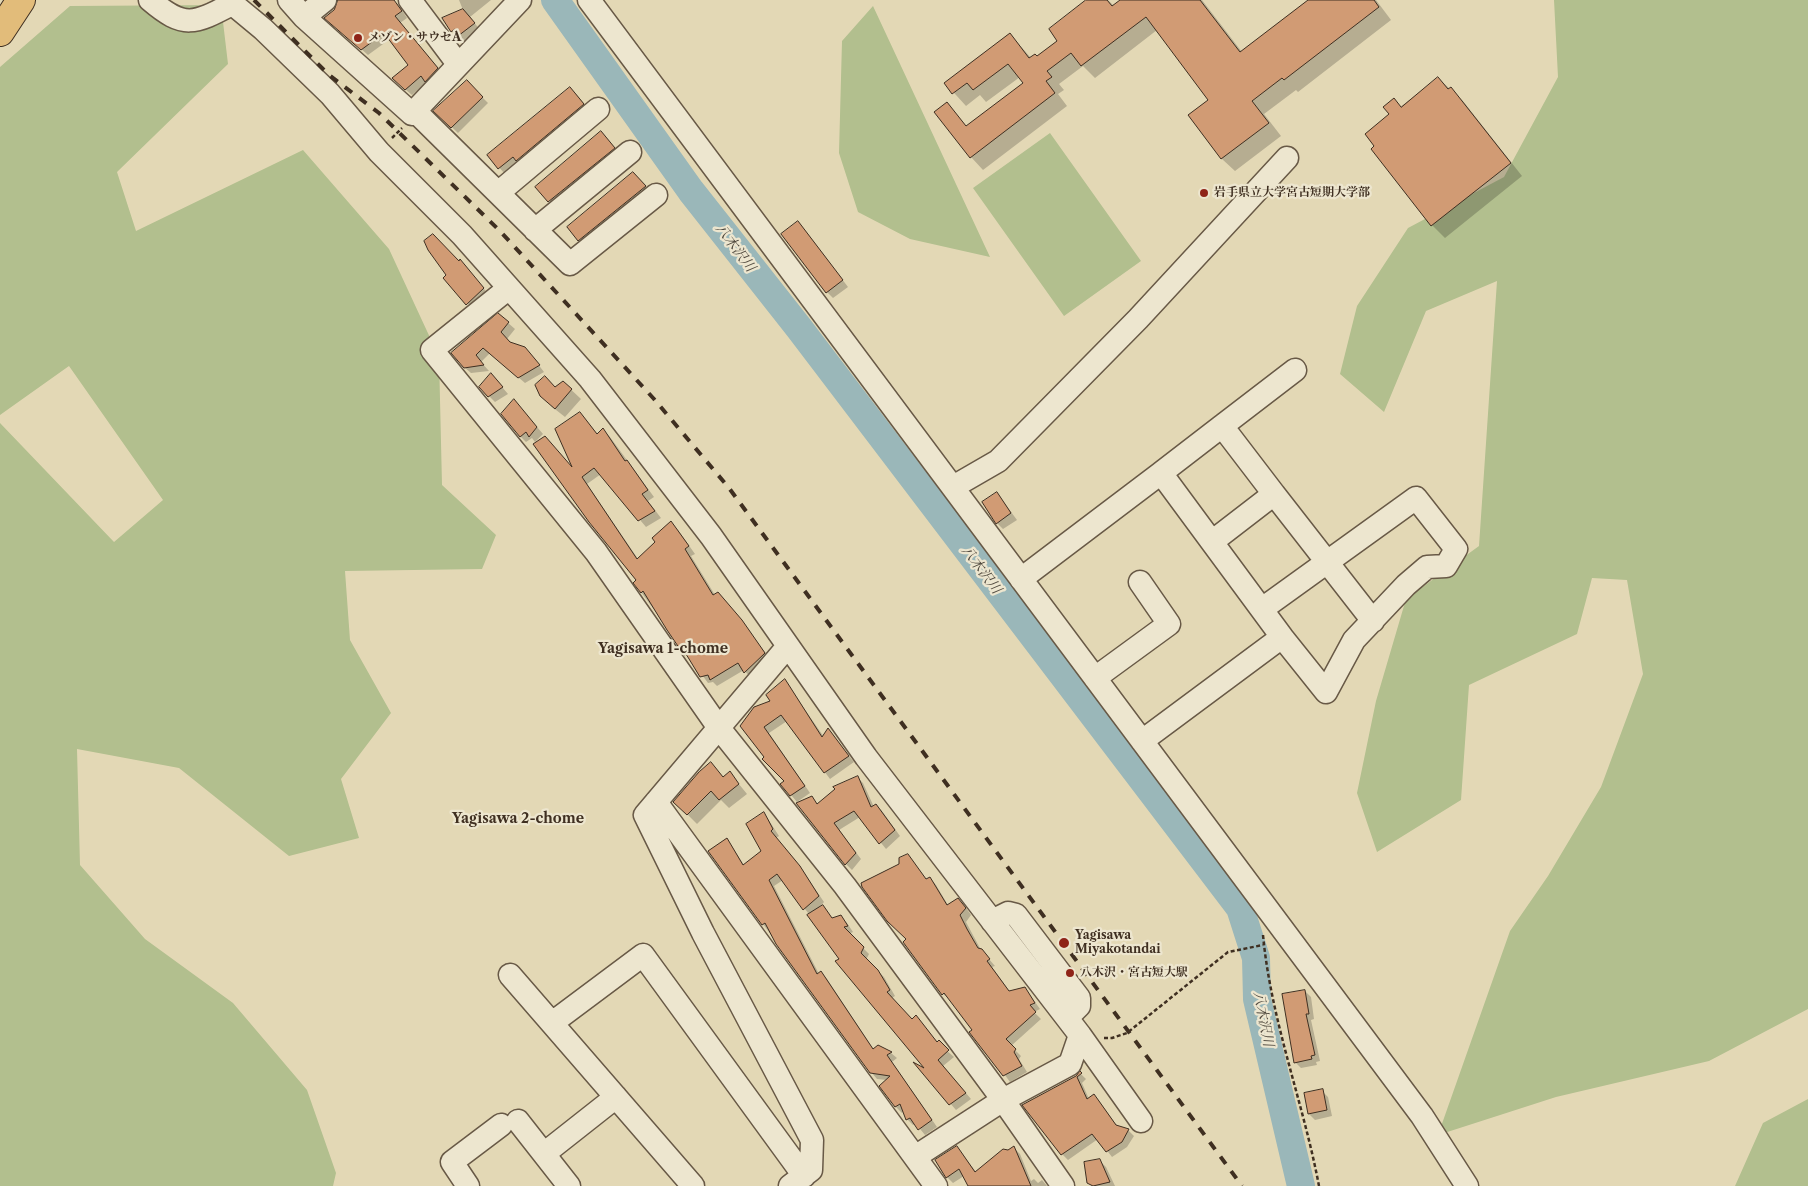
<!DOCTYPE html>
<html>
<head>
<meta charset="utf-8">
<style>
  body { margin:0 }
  canvas { display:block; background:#e3d8b5 }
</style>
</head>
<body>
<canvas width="1808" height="1186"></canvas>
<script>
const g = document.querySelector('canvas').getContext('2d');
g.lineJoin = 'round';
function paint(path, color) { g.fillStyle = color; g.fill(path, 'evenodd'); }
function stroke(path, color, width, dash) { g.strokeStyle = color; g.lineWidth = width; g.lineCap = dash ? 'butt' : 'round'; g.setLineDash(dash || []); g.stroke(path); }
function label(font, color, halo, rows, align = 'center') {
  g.font = font + ' "Libre Caslon Text","Noto Serif JP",serif'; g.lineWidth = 4.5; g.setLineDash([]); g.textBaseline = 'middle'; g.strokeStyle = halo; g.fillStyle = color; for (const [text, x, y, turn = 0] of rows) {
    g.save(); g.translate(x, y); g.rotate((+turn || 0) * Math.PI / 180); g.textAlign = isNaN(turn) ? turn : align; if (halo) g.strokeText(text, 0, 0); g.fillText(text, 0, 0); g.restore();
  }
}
const green = new Path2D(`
  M1554 0H1808V1009L1709 1061 1556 1097 1438 1135 1510 931 1548 876 1601 787 1643 674 1627 580 1592 578 1577 634 1469 685 1461 800 1377 852 1357 793 1376 701 1406 599 1479 546 1497 281 1426 311 1384 412 1340 374 1357 306 1408 228 1504 177 1558 77Z
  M221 5 228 64 117 172 136 231 303 150 389 249 439 357 442 485 496 535 482 569 345 571 350 640 391 713 341 779 359 838 289 856 179 768 77 749 80 865 145 939 233 1003 307 1090 336 1173 333 1186H0V423L114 542 163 500 69 366 0 415V67L70 6Z
  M873 6 990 257 910 239 858 212 839 153 842 41Z
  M1050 133 1141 261 1064 316 973 188Z
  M1808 1099V1186H1735L1763 1123Z`);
const shadow = new Path2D(`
  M339 0H379L360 27 397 3 407 18 400 23 443 74 427 82 412 95 399 84 409 65 390 39 368 55 326 18 338 6Z
  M459 0H491L470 17 480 30 465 42 452 31 463 10Z
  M1088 0H1108L1114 6 1122 0H1202L1242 52 1310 0H1376L1391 20 1298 92 1296 90 1264 114 1281 136 1235 171 1222 159 1189 116 1210 100 1157 30 1095 78 1083 66 1059 84 1064 90 1058 94 1067 106 983 170 971 157 947 104 967 127 1025 83 1020 77 986 102 980 95 966 106 946 84 1010 34 1031 58H1037L1059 41Z
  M1438 78 1463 101 1522 176 1445 238 1432 225 1372 149 1376 146 1391 114Z
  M467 82 488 103 458 133 435 111Z
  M576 94 589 110 505 174 489 156Z
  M607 139 620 154 555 207 537 187Z
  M639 179 651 193 585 246 579 240Z
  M804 229 848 287 833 298 827 292Z
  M459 263 466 267 489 295 473 310 447 275Z
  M499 315 515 329 507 339 511 343 531 355 544 372 525 383 490 353 481 362 489 371 471 373 464 367Z
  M497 381 508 394 495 402 489 396Z
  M563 382 581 399 565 417 551 406 556 389Z
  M520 407 543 434 535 442 532 438 526 442 520 436Z
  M586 420 598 435 603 430 610 437 654 497 648 501 661 518 646 527 601 474 587 484 638 559 656 542 671 523 678 530 695 554 691 556 715 595 724 600 771 660 751 678 744 670 717 686 713 682 708 683 641 592 637 580 590 522 575 470Z
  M997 493 1017 520 1003 529 997 523Z
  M785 681 824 737 828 730 854 762 830 779 787 721 769 733 810 793 797 802 782 784 786 782 741 726 772 701Z
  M711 763 724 778 730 773 747 794 729 808 721 800 697 824 675 802Z
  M857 777 863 783 874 807 876 805 882 811 900 836 886 849 860 817 839 830 861 859 852 870 846 864 811 798 818 804Z
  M764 813 779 836 776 838 805 874 824 902 817 910 823 907 833 919 841 917 847 923 853 932 849 934 869 954 866 960 884 977 895 996 892 998 912 1020 922 1023 938 1043 954 1057 943 1066 971 1099 956 1110 918 1066 928 1071 783 880 774 886 819 974 821 973 827 979 874 1050 891 1053 897 1058 892 1062 937 1127 925 1135 916 1124 913 1125 907 1119 904 1111 902 1113 896 1107 881 1086 887 1080 877 1079 871 1072 763 924 727 839 744 865 763 852Z
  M908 856 927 880 930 878 936 885 948 905H964L971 915 966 922 981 950 995 966 992 967 1010 992 1025 988 1040 1009 1034 1012 1041 1019 1011 1046 1021 1056 1019 1059 1027 1072 1010 1082 950 999 943 994 908 940 900 864Z
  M1305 991 1311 997 1314 1019 1311 1020 1320 1061 1316 1062 1317 1065 1301 1068 1295 1062Z
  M1080 1073 1086 1079 1082 1083 1089 1099 1099 1101 1118 1127 1128 1130 1134 1136 1127 1147 1112 1157 1098 1139 1068 1160 1062 1154 1077 1077Z
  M1322 1091 1328 1097 1332 1116 1315 1120 1309 1114Z
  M957 1147 976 1172 1014 1148 1020 1154 1031 1181 1034 1179 1038 1183 1042 1180 1047 1186H969L964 1176 953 1183 947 1177Z
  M1100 1161 1106 1167 1115 1186H1092L1089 1183Z`);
const river = new Path2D(`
  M555 0 691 191 799 328 1240 908 1256 958 1257 999 1301 1186`);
const building = new Path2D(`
  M338 0H394L402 11 395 16 438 68 425 82 421 76 405 90 392 78 408 65 384 33 361 50 324 18 334 10Z
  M1086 0H1107L1112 6 1120 0H1200L1240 52 1308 0H1374L1379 7 1284 80 1282 78 1252 101 1269 123 1221 159 1188 115 1208 100 1146 17 1081 66 1071 53 1047 71 1052 77 1046 81 1055 93 970 158 934 112 947 102 966 126 1023 83 1008 64 973 90 967 83 952 94 944 83 1010 33 1029 58 1035 54 1037 56 1057 41 1049 29Z
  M463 9 475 23 458 36 455 29 451 32 442 18Z
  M1438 77 1448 89 1451 87 1511 163 1431 226 1371 149 1374 146 1365 134 1389 114 1383 107 1394 98 1401 107Z
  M467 80 483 97 451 128 433 111Z
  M570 87 584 104 516 161 513 157 498 169 487 155Z
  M601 131 615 148 548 202 535 187Z
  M633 172 646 186 578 241 567 227Z
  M798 221 843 280 826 293 781 234Z
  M433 234 459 261 460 259 484 288 466 305 443 278 446 275 428 250 424 241Z
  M498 313 509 322 501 332 510 342 525 347 540 365 518 378 483 348 476 355 484 365 464 368 451 353Z
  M491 373 503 387 488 397 479 387Z
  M545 376 555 387 563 381 572 389 555 409 540 396 535 385Z
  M514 399 537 427 529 437 526 432 520 437 501 414Z
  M580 412 597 434 603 428 625 461 627 460 648 490 642 494 655 511 638 521 594 468 582 477 637 559 655 542 652 538 671 521 689 546 685 549 713 595 718 592 742 620 765 653 744 673 738 663 710 680 708 675 700 677 686 654 684 655 667 630 643 591 641 593 633 583 636 580 589 522 533 444 545 436 572 467 555 429Z
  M997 492 1011 513 996 524 982 502Z
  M785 679 822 737 828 728 849 756 824 773 781 715 764 727 805 786 790 796 780 784 784 781 762 759 764 757 740 726 754 707 770 701 766 695Z
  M711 762 723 777 730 771 739 784 719 800 711 791 687 815 673 802 699 772Z
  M858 776 871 807 876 804 895 830 879 844 854 811 834 823 856 853 845 865 796 803 812 796 817 804 835 789 833 787Z
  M764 812 773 829 771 831 800 866 819 896 803 910 777 874 769 880 817 974 821 971 873 1049 878 1045 892 1052 887 1055 932 1120 918 1130 910 1118 906 1120 900 1104 895 1107 879 1086 890 1076 870 1073 776 944 765 923 762 925 708 851 727 838 743 865 761 851 746 824Z
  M908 854 926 879 930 877 947 905 958 898 966 908 960 915 967 929 978 948 982 949 990 959 987 961 1009 991 1025 987 1035 1003 1030 1005 1036 1012 1006 1039 1016 1049 1014 1052 1022 1066 1003 1076 969 1032 972 1030 944 993 942 995 903 942 906 939 887 921 862 887 861 883 899 864V858Z
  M823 905 832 918 841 915 848 926 844 927 864 947 861 953 878 970 890 990 887 992 912 1019 916 1015 937 1042 939 1040 949 1050 938 1060 966 1093 949 1105 913 1062 924 1068 835 961 839 959 807 915Z
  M1305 990 1309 1014H1306L1315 1055 1311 1056 1312 1059 1294 1063 1282 994Z
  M1080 1071 1082 1073 1077 1077 1087 1099 1094 1094 1116 1125 1129 1129 1122 1142 1106 1152 1092 1134 1061 1155 1022 1105 1076 1076Z
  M1323 1089 1327 1110 1308 1114 1304 1093Z
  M957 1146 975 1172 1003 1149 1008 1150 1014 1146 1031 1186H968L959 1169 946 1178 935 1160Z
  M1100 1159 1110 1182 1093 1186 1087 1183 1084 1162Z`);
const path = new Path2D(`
  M392 138 402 128
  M1263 935C1271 1021 1303 1101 1319 1186
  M1104 1038H1112L1127 1033 1228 952 1263 945`);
const minor = new Path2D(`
  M150 0C184 29 194 24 232 4
  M228 0 263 29 330 94 379 152 462 235 590 379 711 536 866 757 1080 1035 1141 1121
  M289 0 304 17 412 114 520 0
  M410 0 458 64
  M589 0 1422 1116 1467 1186
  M304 17 325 0
  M414 110 570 264 656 195
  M498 193 598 109
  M535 230 630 152
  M509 288 432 350 596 552 719 728 845 886 1003 1100 1063 1186
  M953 487 998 461 1138 319 1287 158
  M1274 494 1373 621
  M1213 541 1274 494 1222 426 1295 370
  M1021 579 1161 473
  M1262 609 1416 498 1456 549 1446 566 1427 567 1406 585 1354 640 1326 692 1282 637
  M788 646 645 815 703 933 812 1140 811 1170 790 1186
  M1095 678 1169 624 1140 582
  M1142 741 1282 637 1161 473 1222 426
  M656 802 936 1186
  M992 921 1008 913 1016 915 1079 998V1006L1067 1018
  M510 975 693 1186
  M552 1023 643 955 804 1176
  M518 1121 569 1186
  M545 1153 616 1097
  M915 1157 1003 1100 1070 1064 1080 1035
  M468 1186 452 1162 501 1125`);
const major = new Path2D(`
  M0 32 21 0`);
const rail = new Path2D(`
  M254 0 329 75 379 113 500 231 654 399 729 488 1242 1186`);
const markers = [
  [358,38,5,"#8f2418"],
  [1204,193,5,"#8f2418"],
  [1064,943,6,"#8f2418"],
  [1070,973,5,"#8f2418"]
];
const poiNames = [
  ["メゾン・サウセA",368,38],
  ["岩手県立大学宮古短期大学部",1214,193],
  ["Yagisawa",1075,936],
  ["Miyakotandai",1075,950],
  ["八木沢・宮古短大駅",1080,973]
];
const waterNames = [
  ["八木沢川",735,248,53],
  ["八木沢川",981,570,53],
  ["八木沢川",1263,1019,79]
];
const neighbourhoodNames = [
  ["Yagisawa 1-chome",663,649],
  ["Yagisawa 2-chome",518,819]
];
paint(green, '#b2bf8e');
paint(shadow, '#0003');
stroke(river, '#9ab7b9', 28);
paint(building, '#d19b74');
stroke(building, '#3f2f21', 1);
stroke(minor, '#685946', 25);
stroke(major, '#3f2f21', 30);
stroke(path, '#3f2f21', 2.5, [4, 2.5]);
stroke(minor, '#ede6cf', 22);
stroke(major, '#e2bc7a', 28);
stroke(rail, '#3f2f21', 4, [9, 9]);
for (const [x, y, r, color] of markers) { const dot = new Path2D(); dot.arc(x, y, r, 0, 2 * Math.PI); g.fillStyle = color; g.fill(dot); stroke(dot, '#ede6cf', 2); }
label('bold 12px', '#3f2f21', '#ede6cf', poiNames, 'left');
label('italic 14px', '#514a3f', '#ede6cf', waterNames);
label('bold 14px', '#3f2f21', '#ede6cf', neighbourhoodNames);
</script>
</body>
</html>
